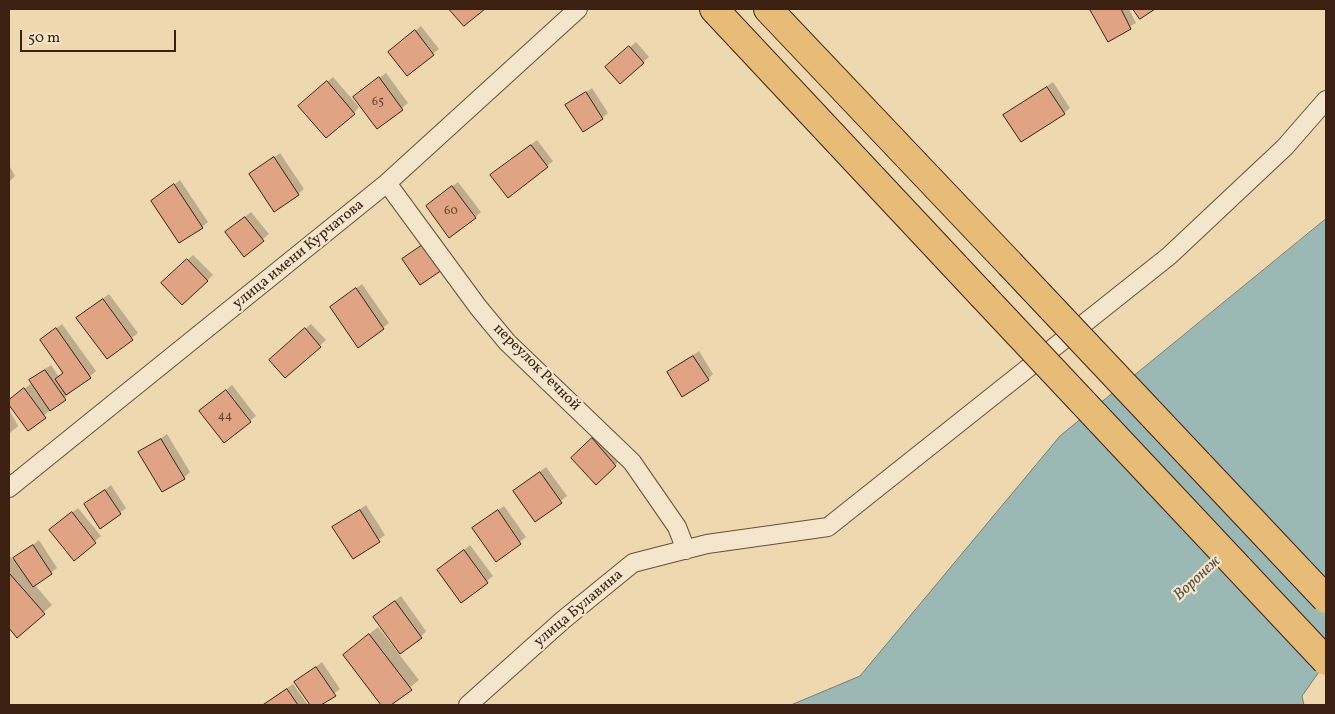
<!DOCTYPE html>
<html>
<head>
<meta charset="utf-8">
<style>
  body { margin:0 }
  #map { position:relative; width:1335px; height:714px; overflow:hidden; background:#eed8b0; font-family:Vollkorn,serif }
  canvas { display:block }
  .frame { position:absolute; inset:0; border:10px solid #3c2113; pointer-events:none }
  .scale { position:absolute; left:20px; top:30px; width:156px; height:22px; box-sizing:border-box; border:2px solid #3c2113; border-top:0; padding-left:6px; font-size:15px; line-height:18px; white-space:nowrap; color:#3c2113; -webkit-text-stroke:4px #f4e6cc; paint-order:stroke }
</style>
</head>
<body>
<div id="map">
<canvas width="1335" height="714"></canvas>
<div class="frame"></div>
<div class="scale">50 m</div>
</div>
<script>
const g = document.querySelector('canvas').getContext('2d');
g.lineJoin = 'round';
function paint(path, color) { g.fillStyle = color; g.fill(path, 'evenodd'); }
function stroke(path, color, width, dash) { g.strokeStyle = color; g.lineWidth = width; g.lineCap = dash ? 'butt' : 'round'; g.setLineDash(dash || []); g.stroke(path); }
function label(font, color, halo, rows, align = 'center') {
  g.font = font + ' Vollkorn,serif'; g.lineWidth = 4.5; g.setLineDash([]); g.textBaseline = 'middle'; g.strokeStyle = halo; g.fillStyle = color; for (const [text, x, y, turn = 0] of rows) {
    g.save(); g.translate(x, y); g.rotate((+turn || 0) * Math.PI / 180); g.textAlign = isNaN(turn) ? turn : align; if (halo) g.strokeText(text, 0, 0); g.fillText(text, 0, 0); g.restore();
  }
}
const water = new Path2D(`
  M1326 219V662L1302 696 1304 705H791L860 676 1060 436Z`);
const shadow = new Path2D(`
  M1093 9H1129L1136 23 1108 40Z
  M421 26 439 49 407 74 390 52Z
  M636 42 649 57 643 62H613Z
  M386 73 408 103 377 128 360 92Z
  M333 77 359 107 354 113 305 101Z
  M1053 82 1070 108 1064 113 1005 115Z
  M592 88 608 113 602 118 567 105Z
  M537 140 553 161 547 166 498 170Z
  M280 153 304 189 298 194 251 174Z
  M9 165 15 176 9 182Z
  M180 180 208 222 202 227 153 201Z
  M458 182 481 212 475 217 433 201Z
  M251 212 269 234 244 255 232 227Z
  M193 255 213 275 207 281 169 277Z
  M362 284 389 323 358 346 331 307Z
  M109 294 138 333 107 358 83 313Z
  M62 324 96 371 28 429 9 401 32 383 30 381 36 375 51 365 59 377 64 372 41 340Z
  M311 324 326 340 286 376 276 354Z
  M699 351 713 374 708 379 668 372Z
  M232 385 256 416 224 442 206 406Z
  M9 409 18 426 9 434Z
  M599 433 621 459 596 483 573 458Z
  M167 434 190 472 184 478 140 453Z
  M546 467 567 496 535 520 515 491Z
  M111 485 126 508 100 527 85 505Z
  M366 505 385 535 354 558 334 527Z
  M504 506 526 537 496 560 474 528Z
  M78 508 101 536 74 559 56 525Z
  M39 540 57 568 35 585 52 605 17 636 9 626V555L13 560Z
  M470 545 493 576 462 601 438 570Z
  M401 596 426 631 421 637 375 617Z
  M378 627 419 680 389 705H383L344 655Z
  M322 662 340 689 319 705H311L296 682Z
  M293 684 308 705H263Z`);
const building = new Path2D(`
  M449 9H485L464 26Z
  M1092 9H1121L1131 29 1108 42 1090 10Z
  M1133 9H1155L1140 19Z
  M415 30 434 55 407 76 388 52Z
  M629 46 644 63 620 84 605 67Z
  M379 77 403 110 377 129 353 97Z
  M327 81 355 114 326 138 298 106Z
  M1047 87 1065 114 1021 142 1003 115Z
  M586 92 603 119 583 132 565 105Z
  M531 145 548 167 508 198 490 175Z
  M274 157 299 195 274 212 249 174Z
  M174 184 203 228 179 243 151 201Z
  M452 186 476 218 449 238 426 206Z
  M245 217 264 241 244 257 225 232Z
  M424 244 442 270 420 285 402 259Z
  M187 259 208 281 182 305 161 283Z
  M356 288 384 329 358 348 330 307Z
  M103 299 133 340 107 359 76 318Z
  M56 328 91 378 66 395 55 379 63 373 40 340Z
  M305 328 321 347 285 378 269 360Z
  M693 356 709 380 682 397 667 372Z
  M45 370 66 400 50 411 29 380Z
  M24 388 46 418 28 431 9 405V400Z
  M226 390 251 422 224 443 199 411Z
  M592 438 616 466 596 485 571 458Z
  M161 439 185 479 162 492 138 452Z
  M540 472 562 503 535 522 513 491Z
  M105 490 121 514 100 529 84 504Z
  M360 510 380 542 353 559 332 527Z
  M498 510 521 544 496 562 472 528Z
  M72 512 96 543 74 561 49 530Z
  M33 545 52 574 33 587 13 558Z
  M464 550 488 583 461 603 437 570Z
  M9 573 45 614 17 638 9 628Z
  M395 601 422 638 400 654 373 617Z
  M369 634 412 690 391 705H381L343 655Z
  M316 667 336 696 321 705H310L294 682Z
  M287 689 298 705H263Z`);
const street = new Path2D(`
  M387 183 478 307 507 342 632 462 677 527 686 550
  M9 488 387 183 578 9
  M468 705 563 620 633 563 707 544 828 527 1169 256 1285 147 1326 100`);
const highway = new Path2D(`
  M714 9 982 295
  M768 9 1010 264`);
const highwayBridge = new Path2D(`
  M1010 264 1326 599
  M982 295 1326 661`);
const numberNames = [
  ["65",378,103],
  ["60",451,212],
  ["44",225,417]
];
const streetNames = [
  ["улица имени Курчатова",299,255,-39],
  ["переулок Речной",536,368,45],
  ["улица Булавина",579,609,-40]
];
const waterNames = [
  ["Воронеж",1198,579,-43]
];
paint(water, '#9cb8b4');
stroke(water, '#767c74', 1);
paint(shadow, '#0003');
paint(building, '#e0a384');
stroke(building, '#3c2113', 1);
stroke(street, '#684f3a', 20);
stroke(highway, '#3c2113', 30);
stroke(street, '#f4e6cc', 18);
stroke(highway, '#e7bc78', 28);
stroke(highwayBridge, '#3c2113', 30, []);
stroke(highwayBridge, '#e7bc78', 28);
label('12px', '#65422f', null, numberNames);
label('15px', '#3c2113', '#f4e6cc', streetNames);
label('italic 16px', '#594e43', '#f4e6cc', waterNames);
</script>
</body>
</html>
